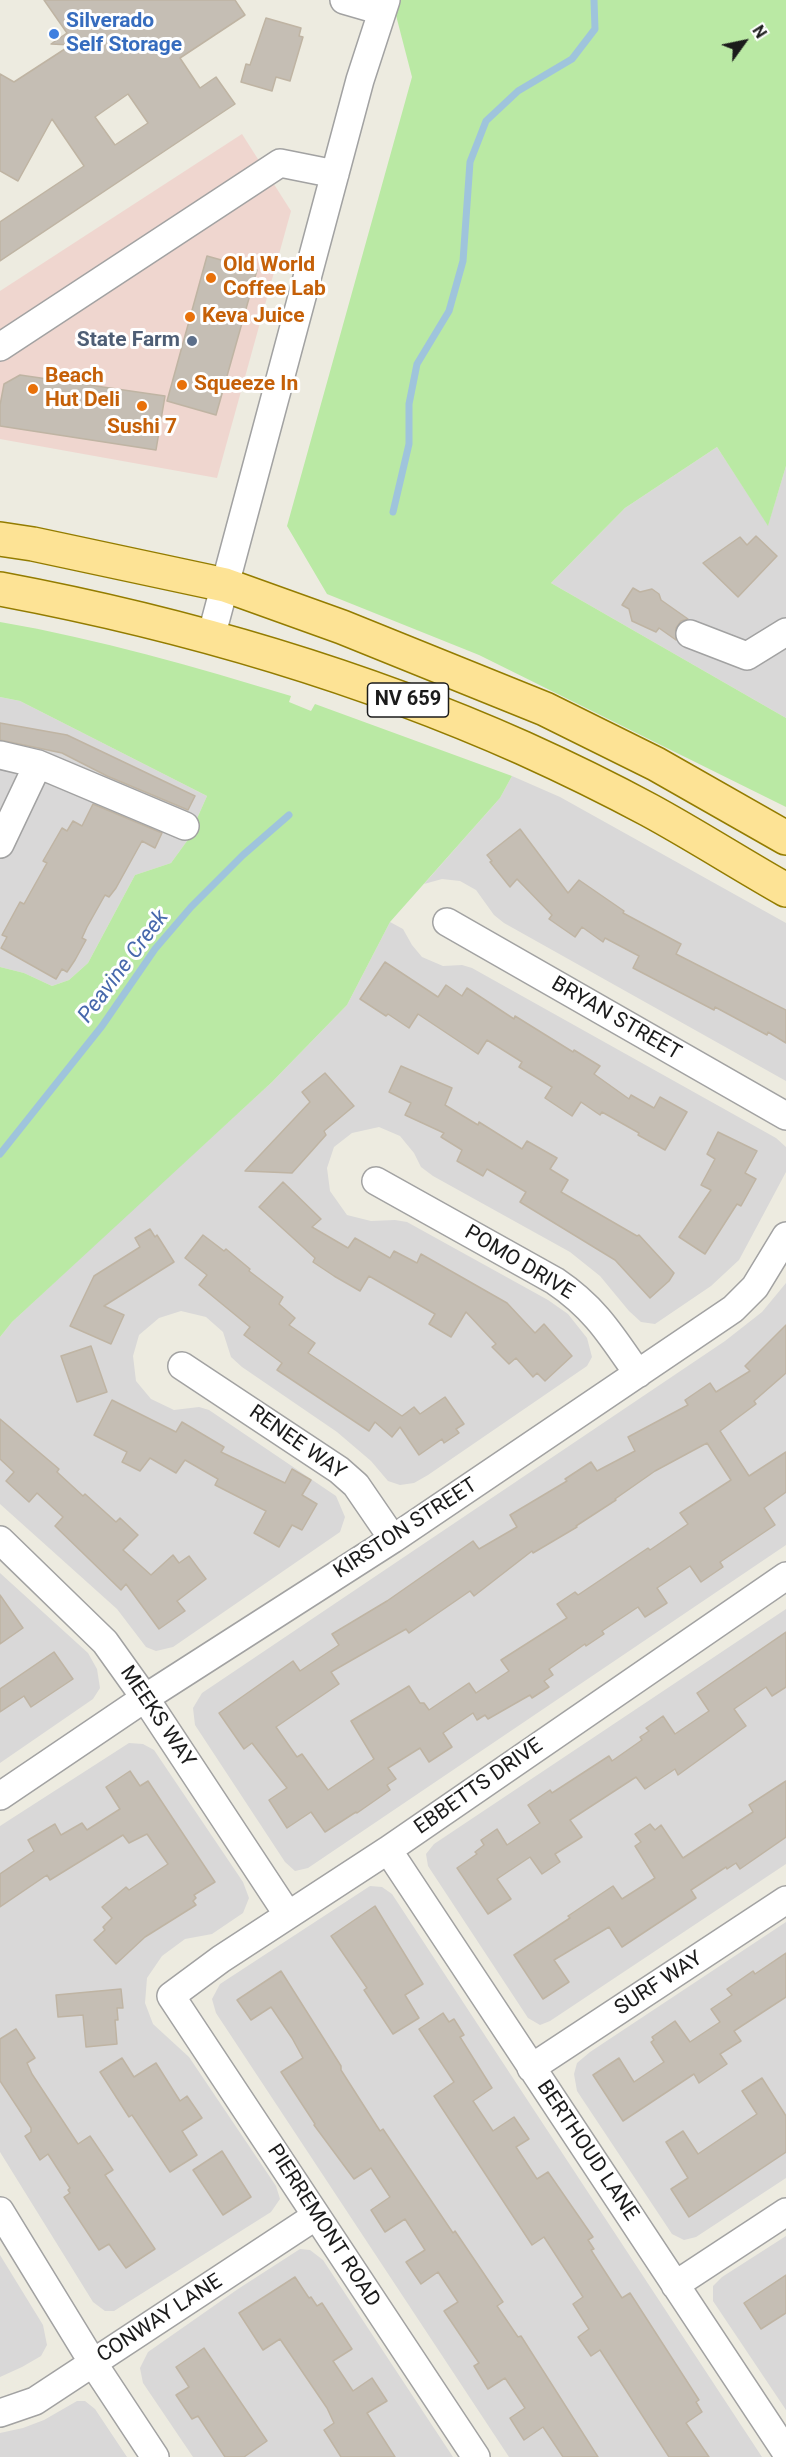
<!DOCTYPE html>
<html>
<head>
<meta charset="utf-8">
<style>
  body { margin:0 }
  #map { position:relative; width:786px; height:2457px; overflow:hidden; background:#edebe0; font-family:Roboto,sans-serif }
  canvas { display:block }
  .north { position:absolute; left:714px; top:12px; width:60px; height:60px; -webkit-text-stroke:4px #fff; paint-order:stroke; rotate:57deg; font-size:16px; font-weight:700; line-height:24px; text-align:center; color:#1b1b1b }
  .north::after { content:''; display:block; margin:auto; width:21px; height:27px; background:#1b1b1b; clip-path:polygon(50% 0,100% 100%,50% 72%,0 100%) }
</style>
</head>
<body>
<div id="map">
<canvas width="786" height="2457"></canvas>
<div class="north">N</div>
</div>
<script>
const g = document.querySelector('canvas').getContext('2d');
g.lineJoin = 'round';
function paint(path, color) { g.fillStyle = color; g.fill(path, 'evenodd'); }
function stroke(path, color, width, dash) { g.strokeStyle = color; g.lineWidth = width; g.lineCap = dash ? 'butt' : 'round'; g.setLineDash(dash || []); g.stroke(path); }
function label(font, color, halo, rows, align = 'center') {
  g.font = font + ' Roboto,sans-serif'; g.lineWidth = 6; g.setLineDash([]); g.textBaseline = 'middle'; g.strokeStyle = halo; g.fillStyle = color; for (const [text, x, y, turn = 0] of rows) {
    g.save(); g.translate(x, y); g.rotate((+turn || 0) * Math.PI / 180); g.textAlign = isNaN(turn) ? turn : align; if (halo) g.strokeText(text, 0, 0); g.fillText(text, 0, 0); g.restore();
  }
}
const residential = new Path2D(`
  M717 447 768 525 786 466V718L551 583 625 508Z
  M0 697 20 701 207 796 187 841 171 863 135 875 88 963 69 980 52 986 24 973 0 967Z
  M512 776 560 797 786 923V1081L504 923 494 915 476 890 460 881 442 879 424 884 500 798Z
  M390 922 403 929 412 945 422 957 443 966 462 965 472 968 776 1138 786 1147V1172L739 1260 711 1286 655 1324 641 1322 629 1311 600 1276 570 1252 433 1176 421 1167 414 1153 400 1136 379 1127 352 1133 334 1147 327 1168 330 1191 347 1215 371 1221 395 1220 407 1222 548 1300 568 1314 587 1338 592 1357 587 1366 428 1475 414 1483 400 1485 388 1481 371 1461 337 1432 242 1367 231 1357 223 1332 206 1317 181 1311 159 1318 139 1335 133 1356 136 1381 151 1399 174 1410 199 1407 209 1410 336 1496 345 1517 340 1532 173 1647 156 1651 146 1647 117 1609 0 1504V1337L12 1322 133 1209 272 1082 347 1005Z
  M786 1283V1545L308 1868 295 1871 285 1862 195 1725 193 1708 202 1693 725 1341 762 1312Z
  M0 1573 88 1653 97 1669 100 1688 93 1699 0 1763Z
  M786 1609V1864L550 2021 540 2025 528 2018 428 1866 426 1854 434 1844Z
  M129 1743 143 1744 154 1750 243 1882 249 1898 243 1913 212 1934 185 1939 162 1956 147 1978 145 2003 153 2024 189 2057 276 2186 280 2199 271 2212 114 2311H105L93 2302 0 2152V1826Z
  M370 1886 382 1887 392 1894 762 2457H509L216 2013 212 1999 220 1984Z
  M786 1922V2178L696 2237 684 2240 672 2234 577 2091 574 2074 577 2063 590 2052Z
  M786 2236V2410L713 2301V2286L722 2277Z
  M300 2249 310 2250 323 2260 453 2457H193L143 2383 140 2368 148 2352 238 2289Z
  M0 2255 43 2325 47 2345 41 2356 22 2367 0 2377Z
  M77 2401H85L95 2409 127 2457H0V2433L23 2428 44 2420Z`);
const commercial = new Path2D(`
  M242 134 291 211 217 478 0 439V291Z`);
const grass = new Path2D(`
  M392 0H786V466L768 526 717 447 625 508 551 583 786 718V807L479 655 327 594 287 526 412 77Z
  M0 622C99 639 195 667 291 696L289 702 311 711 315 704 512 776 500 798 390 922 347 1005 272 1082 12 1322 0 1337V967L24 973 52 986 69 980 88 963 135 875 171 863 187 841 207 796 20 701 0 697Z`);
const stream = new Path2D(`
  M393 512 409 444V404L417 364 449 311 463 261 470 162 486 121 518 91 572 59 595 29 594 0
  M0 1154 102 1026 155 949 191 907 243 855 289 815`);
const building = new Path2D(`
  M44 0H235L245 15 180 58 200 88 216 77 235 104 0 261V222L84 166 52 119 18 181 0 171V74L14 82 71 45 51 44 67 33ZM128 94 148 123 115 145 95 117Z
  M266 18 301 28 299 36 303 37 290 81 276 77 272 91 241 82 246 64 250 65Z
  M207 256 257 270 216 415 167 401Z
  M20 375 165 396 156 450 0 426V405L4 384Z
  M756 536 777 556 738 597 703 563 740 537 747 545Z
  M633 588 640 592 652 589 659 594 661 600 688 619 681 621 676 628V640L659 628 656 632 632 621 629 609 622 605Z
  M0 723 67 735 195 796 188 810 107 776 62 753 0 740Z
  M93 804 162 833 155 848 142 841 116 888 109 897 105 895 87 927 82 938 86 940 75 960 67 972 62 969 56 979 1 948 7 937 2 935 20 902 24 904 47 863 43 861 62 828 67 831 73 821 82 826Z
  M520 829 568 893 579 880 624 911 623 913 681 944 676 954 786 1010V1043L768 1032 767 1035 715 1007 714 1010 633 968 639 956 605 938 603 942 582 927 575 937 549 919 552 915 517 879 510 887 490 862 492 861 487 855Z
  M385 962 438 997 446 985 462 996 467 988 514 1019 515 1016 573 1052 574 1050 600 1066 594 1074 629 1099 631 1095 654 1108 660 1097 687 1112 665 1150 638 1135 639 1133 602 1112 600 1115 581 1102 572 1116 545 1098 552 1087 519 1067 522 1062 487 1040 478 1054 418 1014 409 1028 388 1014 386 1016 360 999Z
  M401 1066 452 1088 445 1105 478 1125 479 1122 522 1149 527 1141 557 1158 550 1169 568 1180 561 1192 637 1236 639 1235 674 1273 669 1281 650 1298 615 1260 520 1202 526 1192 487 1169 483 1176 457 1161 462 1150 441 1137 444 1133 405 1115 411 1103 389 1092Z
  M325 1073 354 1106 324 1131 326 1135 292 1173 245 1171 310 1102 302 1092Z
  M718 1132 757 1151 745 1173 756 1179 741 1206 737 1204 705 1254 679 1237 711 1190 701 1185 715 1159 707 1154Z
  M283 1182 321 1219 312 1227 348 1248 355 1238 390 1258 394 1251 417 1263 421 1254 507 1303 535 1333 544 1324 572 1356 545 1381 537 1373 533 1377 516 1358 509 1364 492 1347 496 1344 466 1312 451 1337 429 1324 435 1314 369 1276 360 1291 334 1276 313 1262 315 1258 259 1207Z
  M150 1229 155 1237 157 1235 174 1262 104 1306 124 1315 111 1344 70 1326 94 1276 140 1247 135 1238Z
  M203 1235 224 1251 226 1249 250 1269 249 1271 283 1297 279 1304 295 1318 289 1325 315 1343 308 1353 402 1416 414 1407 420 1414 445 1397 464 1424 456 1429 459 1433 444 1443 442 1439 419 1455 400 1427 392 1437 375 1422 369 1431 277 1370 282 1363 244 1335 250 1327 199 1285 207 1275 185 1258Z
  M786 1325V1373L754 1401 756 1404 720 1431 749 1476 786 1452V1492L764 1508 775 1525 720 1562 723 1567 701 1582 690 1566 657 1588 667 1603 645 1617 638 1607 602 1631 604 1634 586 1646 585 1644 549 1669 553 1675 544 1681 549 1687 532 1698 530 1695 488 1719 485 1715 477 1720 473 1713 443 1733 452 1747 429 1762 420 1748 388 1768 396 1779 387 1785 390 1790 357 1813 356 1812 325 1832 311 1812 287 1828 269 1800 287 1788 252 1743 244 1749 219 1713 293 1661 300 1671 339 1645 332 1634 387 1601 473 1541 479 1549 517 1527 510 1515 567 1481 565 1479 591 1462 597 1471 635 1451 628 1437 688 1405 685 1400 710 1383 716 1392 750 1371 745 1366ZM707 1443 731 1480 680 1513 688 1524 650 1550 648 1548 578 1595 575 1592 557 1604 567 1618 501 1660 509 1671 476 1693 469 1683 429 1710 424 1703H420L409 1686 351 1721 374 1759 328 1790 302 1754 297 1757 276 1727 339 1684 331 1672 406 1629 409 1633 470 1591 474 1596 532 1551 533 1553 577 1527 576 1526 616 1500 615 1499 655 1471Z
  M91 1346 107 1392 77 1402 61 1356Z
  M112 1400 176 1432 182 1422 224 1447 221 1452 285 1483 292 1469 311 1480 302 1495 317 1504 302 1530 292 1525 279 1547 254 1533 266 1511 215 1485 218 1479 185 1460 176 1473 150 1458 140 1471 122 1462 127 1452 94 1435Z
  M0 1419 59 1469 57 1472 83 1496 85 1494 116 1522 120 1518 138 1535 123 1550 151 1575 173 1555 179 1563 189 1556 206 1579 177 1601 185 1611 159 1629 126 1584 121 1590 55 1526 63 1517 37 1493 29 1502 6 1481 14 1472 0 1459Z
  M0 1595 23 1628 0 1644Z
  M786 1632V1687L772 1696 766 1687 734 1709 746 1726 678 1775 675 1769 645 1789 636 1777 570 1820 582 1837 555 1854 560 1862 542 1874 530 1857 497 1879 511 1899 488 1914 457 1868 477 1854 475 1852 484 1845 481 1840 497 1829 507 1845 540 1823 528 1805 550 1790 552 1793 609 1756 612 1761 642 1740 640 1737 649 1731 646 1728 663 1716 675 1734 709 1711 697 1693Z
  M54 1652 73 1679 31 1707 24 1696 0 1712V1689Z
  M130 1771 140 1786 148 1781 215 1882 194 1895 196 1898 193 1901 196 1905 145 1937 116 1964 94 1940 105 1930 103 1927 112 1918 102 1907 126 1887 129 1890 168 1864 147 1834 129 1843 123 1835 50 1880 47 1875 0 1907V1874L34 1851 28 1840 55 1824 61 1835 82 1823 87 1830 120 1809 106 1787Z
  M786 1781V1837L740 1869 736 1863 727 1869 726 1867 691 1890 696 1898 622 1947 609 1927 554 1960 569 1982 543 1999 514 1955 570 1918 568 1916 613 1886 622 1899 655 1878 635 1846 641 1842 635 1834 650 1824 655 1830 661 1825 683 1858 753 1812 749 1805Z
  M375 1906 423 1984 405 1995 419 2018 393 2034 364 1990 367 1988 331 1936Z
  M786 1953V1997L734 2031 741 2041 720 2054 727 2064 699 2083 694 2074 623 2121 593 2075 619 2058 634 2082 664 2062 651 2042 654 2040 652 2037 675 2021 690 2042 720 2022 711 2009 732 1995 727 1989 753 1971 755 1974Z
  M281 1971 341 2066V2070L380 2131 383 2129 453 2233 455 2231 503 2302 497 2306 518 2337 521 2336 598 2457H563L543 2427 524 2440 510 2418 525 2408 505 2378 488 2389 474 2366 479 2363 444 2311 458 2302 438 2272 421 2284 406 2262 425 2250 405 2219 385 2232 371 2210 390 2197 371 2168 354 2179 314 2125 315 2124 281 2072 303 2058 292 2038 271 2007 251 2020 237 2000Z
  M121 1989 123 2008H117L118 2020H115L117 2044 86 2047 83 2015 58 2017 56 1995Z
  M443 2013 449 2022 454 2019 464 2035 460 2037 492 2088 473 2101 493 2131 514 2117 529 2139 516 2147 537 2179 548 2172 593 2237 588 2240 594 2249 591 2250 622 2298 630 2293 699 2400 696 2402 702 2412 686 2423 709 2457H669L600 2350 591 2356 578 2337 589 2329 573 2304 583 2297 544 2237 532 2245 434 2096 454 2082 419 2029Z
  M16 2029 35 2058 27 2063 32 2074 78 2144 90 2136 113 2170 105 2175 155 2249 126 2268 109 2244 99 2250 64 2197 70 2193 68 2190 70 2188 48 2154 40 2160 25 2136 31 2132V2128L0 2081V2039Z
  M122 2058 134 2077 156 2063 180 2101 187 2096 202 2118 182 2131 197 2155 170 2172 132 2115 129 2117 100 2072Z
  M762 2078 786 2116V2152L689 2217 671 2189 688 2178 666 2142 683 2131 698 2154 757 2114 742 2091Z
  M222 2151 251 2197 223 2215 193 2170Z
  M786 2275V2313L761 2329 744 2303Z
  M295 2277 309 2298 311 2297 317 2306 322 2303 352 2349 333 2361 353 2391 372 2378 387 2401 367 2413 395 2457H341L324 2430 334 2423 327 2408 280 2339 263 2350 239 2313Z
  M204 2348 267 2441 244 2457H225L198 2416 192 2419 176 2395 189 2387 176 2367Z`);
const minor = new Path2D(`
  M344 0 382 11
  M0 347 280 163 335 174
  M690 634 747 656 786 632
  M211 637 360 80 386 0
  M0 755 38 764 185 826
  M0 844 38 764
  M447 922 786 1116
  M376 1181 555 1281C595 1308 611 1335 638 1374
  M182 1366 339 1470 356 1485 393 1539
  M0 1540 105 1642 145 1698 288 1915
  M0 1796 145 1698 393 1539 733 1309 755 1287 786 1236
  M388 1850 786 2452
  M531 2068 786 1900
  M0 2211 93 2363 155 2457
  M675 2285 786 2212
  M0 2413 35 2401 316 2216
  M476 2457 171 1996 221 1959 388 1850 786 1576`);
const major = new Path2D(`
  M0 539 33 544 225 585 342 627 545 709 656 764 786 838
  M0 589C181 623 354 673 523 748 565 767 608 788 649 810 695 835 740 864 786 890`);
const markers = [
  [54,34,6,"#3f7fe0"],
  [211,278,6,"#e8710a"],
  [190,317,6,"#e8710a"],
  [192,341,6,"#5c6f8a"],
  [182,385,6,"#e8710a"],
  [33,389,6,"#e8710a"],
  [142,406,6,"#e8710a"]
];
const shields = [
  [408,700,81]
];
const shieldNames = [
  ["NV 659",408,700]
];
const shopNames = [
  ["Silverado",66,22],
  ["Self Storage",66,46]
];
const foodNames = [
  ["Old World",223,266],
  ["Coffee Lab",223,290],
  ["Keva Juice",202,317],
  ["Beach",45,377],
  ["Hut Deli",45,401],
  ["Squeeze In",194,385],
  ["Sushi 7",142,428,"center"]
];
const serviceNames = [
  ["State Farm",180,341]
];
const streetNames = [
  ["BRYAN STREET",616,1019,30],
  ["POMO DRIVE",519,1263,31],
  ["RENEE WAY",297,1443,35],
  ["KIRSTON STREET",406,1529,-33],
  ["MEEKS WAY",157,1717,56],
  ["EBBETTS DRIVE",479,1787,-35],
  ["SURF WAY",659,1984,-33],
  ["BERTHOUD LANE",587,2151,56],
  ["PIERREMONT ROAD",323,2226,57],
  ["CONWAY LANE",160,2319,-33]
];
const waterNames = [
  ["Peavine Creek",124,967,-53]
];
paint(residential, '#d9d8d8');
paint(commercial, '#efd6cf');
paint(grass, '#bae9a4');
stroke(stream, '#9fc4dc', 7);
paint(building, '#c5beb4');
stroke(building, '#bfb4a3', 1.5);
stroke(minor, '#a2a2a2', 30);
stroke(major, '#937c00', 36);
stroke(minor, '#fff', 27);
stroke(major, '#fde395', 33);
for (const [x, y, r, color] of markers) { const dot = new Path2D(); dot.arc(x, y, r, 0, 2 * Math.PI); g.fillStyle = color; g.fill(dot); stroke(dot, '#fff', 2); }
for (const [x, y, w] of shields) { const box = new Path2D(); box.roundRect(x - w / 2, y - 17, w, 34, 4.5); g.fillStyle = '#fff'; g.fill(box); stroke(box, '#1b1b1b', 1.5); }
label('bold 20px', '#1b1b1b', null, shieldNames);
label('bold 21px', '#366cbe', '#fff', shopNames, 'left');
label('bold 21px', '#c56008', '#fff', foodNames, 'left');
label('bold 21px', '#4e5e75', '#fff', serviceNames, 'right');
label('21px', '#1b1b1b', '#fff', streetNames);
label('italic 22px', '#4768ac', '#fff', waterNames);
</script>
</body>
</html>
